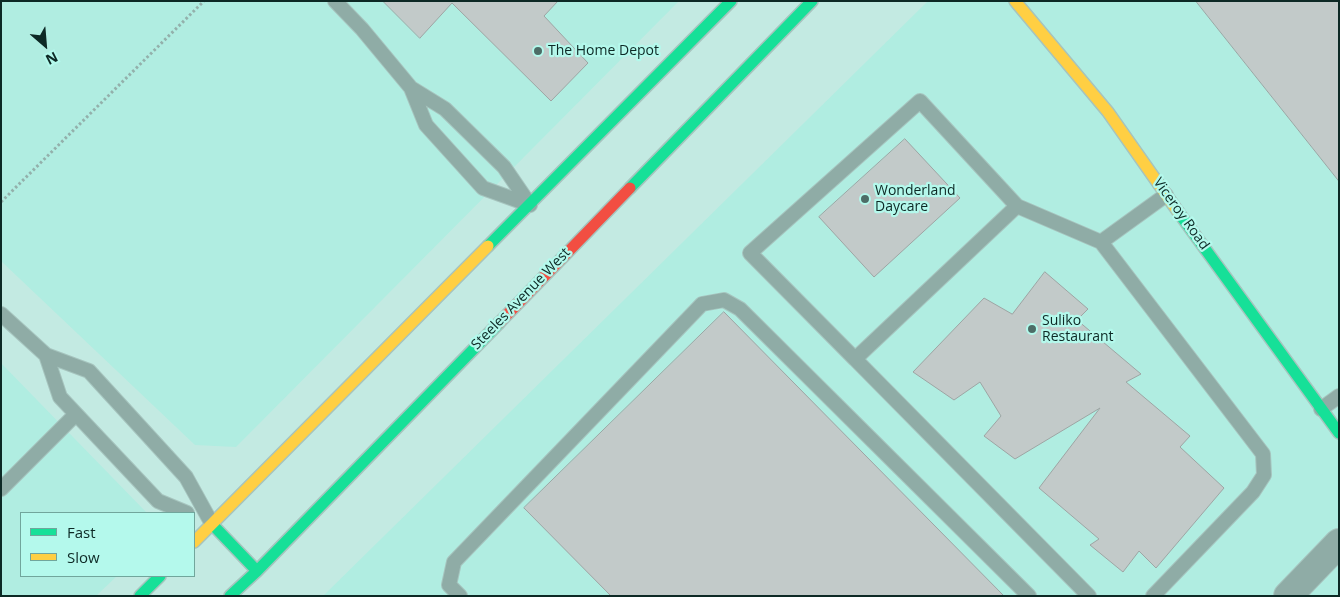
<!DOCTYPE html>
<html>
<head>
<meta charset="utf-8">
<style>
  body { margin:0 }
  #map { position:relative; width:1340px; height:597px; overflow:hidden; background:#c3eae2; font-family:"Open Sans",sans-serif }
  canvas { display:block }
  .frame { position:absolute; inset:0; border:2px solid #0d2925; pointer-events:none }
  .legend { position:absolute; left:20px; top:512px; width:175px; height:65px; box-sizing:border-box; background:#b4f9ec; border:1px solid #71a69c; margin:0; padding:6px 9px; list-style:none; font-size:15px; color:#0d2925 }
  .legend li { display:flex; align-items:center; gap:10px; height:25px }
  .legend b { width:25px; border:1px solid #71a69c }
  .north { position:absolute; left:20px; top:20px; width:50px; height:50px; -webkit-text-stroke:4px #b4f9ec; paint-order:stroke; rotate:153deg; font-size:14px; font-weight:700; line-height:20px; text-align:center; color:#0d2925 }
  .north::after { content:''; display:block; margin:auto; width:18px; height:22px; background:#0d2925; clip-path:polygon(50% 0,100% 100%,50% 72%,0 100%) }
</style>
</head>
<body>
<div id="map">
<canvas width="1340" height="597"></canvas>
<div class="frame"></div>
<ul class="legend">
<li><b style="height:6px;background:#16e098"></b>Fast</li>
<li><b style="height:6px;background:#ffcf43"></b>Slow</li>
</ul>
<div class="north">N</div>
</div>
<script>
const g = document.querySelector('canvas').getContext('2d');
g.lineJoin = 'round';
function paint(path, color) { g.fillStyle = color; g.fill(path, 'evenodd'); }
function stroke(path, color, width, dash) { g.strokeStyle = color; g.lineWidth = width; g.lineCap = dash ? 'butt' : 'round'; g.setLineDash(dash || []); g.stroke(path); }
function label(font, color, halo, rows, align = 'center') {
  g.font = font + ' "Open Sans",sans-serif'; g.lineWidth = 4.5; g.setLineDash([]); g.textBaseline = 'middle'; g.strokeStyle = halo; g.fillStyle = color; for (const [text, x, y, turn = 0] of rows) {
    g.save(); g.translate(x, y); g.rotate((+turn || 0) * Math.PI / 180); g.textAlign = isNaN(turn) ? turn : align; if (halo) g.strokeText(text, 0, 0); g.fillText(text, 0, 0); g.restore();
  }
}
const built = new Path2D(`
  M1 1H679L236 447 195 445 1 261Z
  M928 1H1339V596H323Z
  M1 363 147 513H21V576H117L96 596H1Z`);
const building = new Path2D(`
  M383 1H558L544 16 588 63 551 101 452 3 420 38Z
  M1196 1H1339V181Z
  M905 139 960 198 874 277 819 217Z
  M1045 272 1088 309 1077 320 1141 374 1126 382 1190 436 1180 447 1224 488 1156 568 1139 551 1123 572 1090 545 1099 539 1039 488 1100 408 1015 459 984 436 1001 416 980 382 954 400 913 372 984 298 1012 314Z
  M724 312 1004 596H611L524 508Z`);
const path = new Path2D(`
  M1 202 204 1`);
const lane = new Path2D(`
  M335 1 362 29 411 88 426 125 483 188 530 205
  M411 88 445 109 504 167 530 205
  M1017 206 920 101 750 253 855 359 1017 206 1101 242 1166 195
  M1101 242 1263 454 1264 475 1253 492 1153 596
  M1 314 46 355 89 371 186 477 212 524
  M46 355 60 397 158 501 187 513
  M855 359 1089 596
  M1321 409 1339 396
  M1 489 76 414
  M460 596 449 585 454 562 702 304 724 300 740 309 1029 596`);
const street = new Path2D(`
  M1288 596 1339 543`);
const fast = new Path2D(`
  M630 188 812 1
  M1179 213 1339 433
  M488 246 731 1
  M212 524 257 571
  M140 596 160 576
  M230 596 257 571 499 323`);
const slow = new Path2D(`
  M1015 1 1108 112 1179 213
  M194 542 488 246`);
const jam = new Path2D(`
  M499 323 630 188`);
const markers = [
  [538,51,5,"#4d6d67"],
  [865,199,5,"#4d6d67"],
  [1032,329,5,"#4d6d67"]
];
const poiNames = [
  ["The Home Depot",548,51],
  ["Wonderland",875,191],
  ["Daycare",875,207],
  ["Suliko",1042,321],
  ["Restaurant",1042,337]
];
const streetNames = [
  ["Viceroy Road",1181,214,54],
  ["Steeles Avenue West",521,299,-46]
];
paint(built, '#b0ede1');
paint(building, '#c2cac9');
stroke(building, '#9ea5a4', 1);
stroke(lane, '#a6c4be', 16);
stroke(street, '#a6c4be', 30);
stroke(fast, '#a6c4be', 14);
stroke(slow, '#a6c4be', 14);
stroke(jam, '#a6c4be', 14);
stroke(path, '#93b0ab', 3, [2.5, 2.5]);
stroke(lane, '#8faca6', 14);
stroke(street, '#8faca6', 28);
stroke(fast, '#16e098', 11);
stroke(slow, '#ffcf43', 11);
stroke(jam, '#f24e42', 11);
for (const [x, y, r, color] of markers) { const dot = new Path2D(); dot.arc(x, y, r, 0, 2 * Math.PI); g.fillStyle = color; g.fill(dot); stroke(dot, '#b4f9ec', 2); }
label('14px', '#0d2925', '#b4f9ec', poiNames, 'left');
label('14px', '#0d2925', '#b4f9ec', streetNames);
</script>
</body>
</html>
